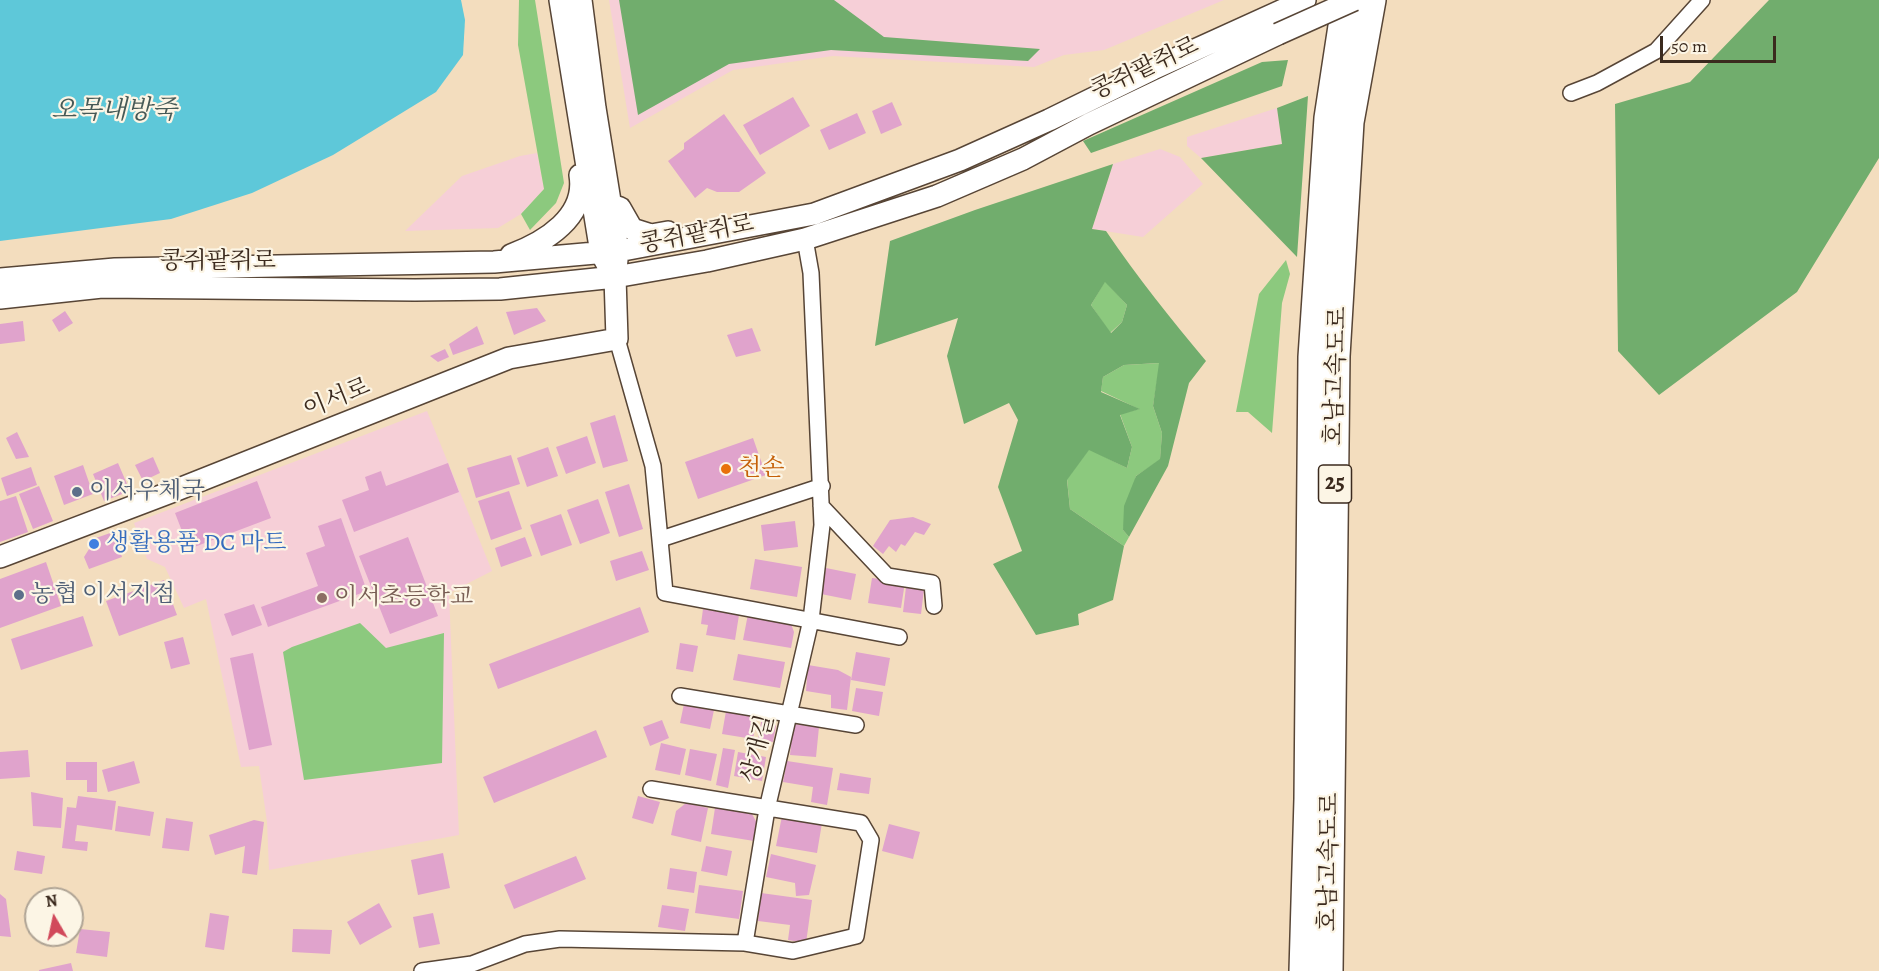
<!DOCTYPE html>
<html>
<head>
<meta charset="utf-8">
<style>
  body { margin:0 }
  #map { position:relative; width:1879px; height:971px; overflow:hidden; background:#f3ddbe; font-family:Alegreya,serif }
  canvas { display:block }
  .north { position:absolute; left:24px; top:887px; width:60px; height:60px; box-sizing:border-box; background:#fcf5e5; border:2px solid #afa495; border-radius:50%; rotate:351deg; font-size:16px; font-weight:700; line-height:24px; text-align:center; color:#3b2a1e }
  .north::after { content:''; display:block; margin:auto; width:21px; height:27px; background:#d1495b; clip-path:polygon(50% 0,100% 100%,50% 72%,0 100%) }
  .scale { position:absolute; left:1660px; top:36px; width:116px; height:27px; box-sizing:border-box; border:3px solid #3b2a1e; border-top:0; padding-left:8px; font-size:18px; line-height:21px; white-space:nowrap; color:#3b2a1e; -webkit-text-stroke:4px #fcf5e5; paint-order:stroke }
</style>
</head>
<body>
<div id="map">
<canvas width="1879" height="971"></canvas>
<div class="north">N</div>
<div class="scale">50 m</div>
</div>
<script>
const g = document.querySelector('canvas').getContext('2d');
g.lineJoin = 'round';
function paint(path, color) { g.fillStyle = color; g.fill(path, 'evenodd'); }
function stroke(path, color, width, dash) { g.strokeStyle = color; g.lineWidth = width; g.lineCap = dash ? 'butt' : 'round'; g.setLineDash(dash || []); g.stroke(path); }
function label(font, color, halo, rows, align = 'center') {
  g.font = font + ' Alegreya,"Noto Serif KR",serif'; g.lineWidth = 4.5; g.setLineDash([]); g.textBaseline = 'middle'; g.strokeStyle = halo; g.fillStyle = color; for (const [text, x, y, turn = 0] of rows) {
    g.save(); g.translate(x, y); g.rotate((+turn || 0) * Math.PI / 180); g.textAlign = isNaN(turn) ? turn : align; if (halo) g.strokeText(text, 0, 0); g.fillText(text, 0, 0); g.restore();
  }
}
const built = new Path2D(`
  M609 0H1224L1104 50 1064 55 1034 67 833 56 733 70 630 128Z
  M1277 108 1282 144 1201 158 1187 146V137Z
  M1160 149 1180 157 1203 184 1143 237 1092 229 1113 164Z
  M537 153 544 189 521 214 498 228 405 231 462 176 520 156Z
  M427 411 492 571 449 593 459 835 269 870 267 822 259 766 241 767 206 599 184 608 165 567 147 559 134 523Z`);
const green = new Path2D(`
  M519 0H535L564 183 556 203 530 230 521 214 544 189 518 45Z
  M1286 260 1290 274 1282 303 1272 433 1248 412H1236L1259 294Z
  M1105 281 1127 305 1122 322 1110 333 1091 305Z
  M1160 363 1153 406 1162 433 1160 460 1136 476 1123 530 1129 537 1124 546 1070 509 1067 479 1089 449 1127 468 1132 447 1120 414 1139 409 1101 391 1103 377 1124 365Z
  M360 623 386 648 444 633 442 763 304 780 283 652 292 647Z`);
const forest = new Path2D(`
  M619 0H834L884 37 1040 49 1028 61 831 50 729 64 638 115Z
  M1769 0H1879V158L1797 292 1659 395 1618 351 1615 104 1690 82Z
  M1288 60 1282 86 1091 153 1083 141 1262 62Z
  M1308 96 1297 257 1201 158 1282 144 1277 108Z
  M1113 164 1092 229 1106 231C1137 277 1171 319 1206 361L1189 383 1168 466 1129 537 1123 530 1124 506 1136 476 1160 459 1162 433 1153 406 1159 363 1124 365 1103 377 1101 392 1140 409 1120 415 1132 447 1127 468 1089 450 1067 480 1070 509 1124 546 1113 600 1078 614 1079 625 1036 635 993 564 1022 551 998 487 1018 420 1009 403 964 424 947 356 958 318 875 346 890 241 975 210ZM1105 282 1127 305 1122 322 1111 333 1091 305Z`);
const water = new Path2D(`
  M0 0H461L465 20 463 55 436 92 333 155 252 193 171 219 0 241Z`);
const building = new Path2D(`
  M793 97 810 126 760 155 743 125Z
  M892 102 902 125 881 134 872 111Z
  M857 113 866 133 829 150 820 130Z
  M724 114 766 173 739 192H717L707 188 695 198 668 161 684 149V143Z
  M537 308 546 321 514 335 506 312Z
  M65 311 73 323 59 332 52 320Z
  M23 321 25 341 0 344V324Z
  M477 326 484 344 453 355 449 344Z
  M752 328 761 351 736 357 727 335Z
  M445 349 449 357 438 362 430 356Z
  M615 415 628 461 603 468 590 423Z
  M17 432 29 457 16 459 6 438Z
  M587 436 596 463 566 474 556 447Z
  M753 438 766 475 698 499 685 462Z
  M548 447 558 476 527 487 517 458Z
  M511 455 520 484 476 498 467 468Z
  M153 457 160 473 143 481 135 465Z
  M118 463 130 491 104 501 93 474Z
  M448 463 459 492 354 532 342 500 369 490 365 477 381 471 386 486Z
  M83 465 93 494 64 505 54 476Z
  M31 467 37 485 7 496 1 478Z
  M257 481 271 518 189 549 175 513Z
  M629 484 643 529 619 537 605 492Z
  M39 486 53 521 33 529 19 494Z
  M509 491 522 529 491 540 478 501Z
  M16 496 28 532 0 542V501Z
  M598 499 610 533 580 544 567 510Z
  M561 514 572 545 541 556 530 525Z
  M913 517 931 524 924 535 915 532 905 546 901 544 896 552 889 546 883 554 873 546 890 520Z
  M341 518 367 591 268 627 261 607 318 586 306 553 325 546 318 526Z
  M795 521 798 547 764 551 761 525Z
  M113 532 122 557 89 569 84 557 96 538Z
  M408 537 438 616 390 634 359 556Z
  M525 537 532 556 501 567 495 548Z
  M642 551 649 570 616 581 610 561Z
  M755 559 802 567 797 597 750 589Z
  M46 562 61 606 0 628V579Z
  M826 568 856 574 851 600 821 594Z
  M872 578 905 582 901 608 868 603Z
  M164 580 177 615 119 636 106 601Z
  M906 587 924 589 921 614 903 612Z
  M254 604 262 625 232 636 224 614Z
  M640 607 649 632 498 689 489 664Z
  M703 609 739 615 735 640 706 635 708 625 701 624Z
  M748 614 790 621 794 632 791 648 743 640Z
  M83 616 93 646 21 670 11 639Z
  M183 637 190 664 171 669 164 642Z
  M680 643 698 646 693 672 676 669Z
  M856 652 890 658 885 686 851 680Z
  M253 653 272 745 249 750 230 658Z
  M738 654 785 662 780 688 733 680Z
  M808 665 838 670 851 677 847 710 831 708V695L806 691Z
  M856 688 883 692 879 716 852 711Z
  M684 704 714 710 710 729 680 723Z
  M726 711 757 716 753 739 722 734Z
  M762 717 770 718 776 726 773 742 758 739Z
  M662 720 669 738 650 746 643 727Z
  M793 724 819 727 816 757 790 755Z
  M596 730 607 757 494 803 483 777Z
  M661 743 686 749 680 775 655 770Z
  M723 748 735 750 728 788 716 785Z
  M690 749 717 754 711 781 685 775Z
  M28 750 30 777 0 779V752Z
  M738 752 766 757 762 781 734 776Z
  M134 761 140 783 108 792 102 770Z
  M787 761 833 768 827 805 811 802 813 787 783 782Z
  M66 762H97V792H87V780H66Z
  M840 773 871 778 869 794 837 790Z
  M31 792 63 798 61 828 33 826Z
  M78 796 116 801 112 830 77 825 75 841 88 842 87 851 62 848 67 807 76 808Z
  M638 796 660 802 653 824 632 818Z
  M686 803 708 808 701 842 671 835 676 811Z
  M118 806 154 812 150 836 115 831Z
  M715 808 752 814 757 823 754 841 711 834Z
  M782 816 822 823 817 853 776 846Z
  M166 818 193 822 189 851 162 848Z
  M254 820 264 822 257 875 242 873 245 846 215 855 209 835Z
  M889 824 920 832 913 859 882 851Z
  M706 846 732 851 727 876 701 871Z
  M17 851 45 856 42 874 14 870Z
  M443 853 450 888 418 895 411 860Z
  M771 854 816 865 809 895 796 896 795 883 766 877Z
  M576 856 586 879 514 909 504 885Z
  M670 868 697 872 694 893 667 889Z
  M699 885 743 891 739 919 695 913Z
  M761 893 812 900 806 943 788 940 790 925 758 921Z
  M0 894 6 899 11 937 0 936Z
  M379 903 392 927 360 945 347 922Z
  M662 905 689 909 685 931 658 927Z
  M210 913 229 916 224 950 205 947Z
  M433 913 440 944 419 948 413 917Z
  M80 929 110 932 107 957 76 953Z
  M293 929 332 930 330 954 292 952Z
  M71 963 73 971H39V970Z`);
const street = new Path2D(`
  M1571 93 1597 83 1656 51 1702 0
  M617 339 653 466 665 593 899 637
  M821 506 887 576 932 583 934 606
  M661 539 822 486
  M680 696 856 725
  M745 943 767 809 811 620 822 525 811 273 805 239
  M422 971 472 964 525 944 560 939 745 943 793 951 856 936 871 840 861 823 651 789`);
const secondary = new Path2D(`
  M560 0 601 253 607 264
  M611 205 620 208 632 229 651 235 668 232
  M511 255C545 242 587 217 580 175L586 174
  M0 279 115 269 494 262 618 251 814 214 960 160 1049 120 1153 69 1305 0
  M0 298 102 287 415 290 500 289 615 277 707 261 805 239 937 196 1023 159 1089 124 1278 34
  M0 557 179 489 509 358 617 339 615 277 618 251 595 108 581 0`);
const highway = new Path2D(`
  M1303 971 1308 799 1312 357 1328 118 1346 0
  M1329 971 1336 356 1350 122 1372 0`);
const secondaryBridge = new Path2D(`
  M1278 34 1354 0`);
const markers = [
  [726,469,6,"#e8710a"],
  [77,492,6,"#5c6f8a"],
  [94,544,6,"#3f7fe0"],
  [19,595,6,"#5c6f8a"],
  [322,598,6,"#8d6e63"]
];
const shields = [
  [1335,484,33]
];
const shieldNames = [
  ["25",1335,484]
];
const streetNames = [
  ["콩쥐팥쥐로",1145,69,-25],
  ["콩쥐팥쥐로",697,235,-11],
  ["콩쥐팥쥐로",218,262],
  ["호남고속도로",1337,376,-88],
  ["이서로",337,399,-22],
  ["상개길",759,749,-76],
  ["호남고속도로",1330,862,-89]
];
const foodNames = [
  ["천손",738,469]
];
const serviceNames = [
  ["이서우체국",89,492],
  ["농협 이서지점",31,595]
];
const shopNames = [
  ["생활용품 DC 마트",106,544]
];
const educationNames = [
  ["이서초등학교",334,598]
];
const waterNames = [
  ["오목내방죽",114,112]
];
paint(built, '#f6cfd7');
paint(green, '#8cc97e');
paint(forest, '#71ad6d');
paint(water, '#5ec8d9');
paint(building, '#e0a3cc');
stroke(street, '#574536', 18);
stroke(secondary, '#574536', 24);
stroke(highway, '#574536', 30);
stroke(street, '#fff', 15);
stroke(secondary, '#fff', 21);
stroke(highway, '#fff', 27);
stroke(secondaryBridge, '#574536', 24, []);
stroke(secondaryBridge, '#fff', 21);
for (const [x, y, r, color] of markers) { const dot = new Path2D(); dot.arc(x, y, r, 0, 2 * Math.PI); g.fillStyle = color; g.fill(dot); stroke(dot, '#fcf5e5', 2); }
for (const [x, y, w] of shields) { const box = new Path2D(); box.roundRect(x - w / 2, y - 19, w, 38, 4.5); g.fillStyle = '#fcf5e5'; g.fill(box); stroke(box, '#3b2a1e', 1.5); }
label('bold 22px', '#3b2a1e', null, shieldNames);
label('24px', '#3b2a1e', '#fcf5e5', streetNames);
label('24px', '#c56008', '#fcf5e5', foodNames, 'left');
label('24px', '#4e5e75', '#fcf5e5', serviceNames, 'left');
label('24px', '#366cbe', '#fcf5e5', shopNames, 'left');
label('24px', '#785e54', '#fcf5e5', educationNames, 'left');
label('italic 26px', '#465956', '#fcf5e5', waterNames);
</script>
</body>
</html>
